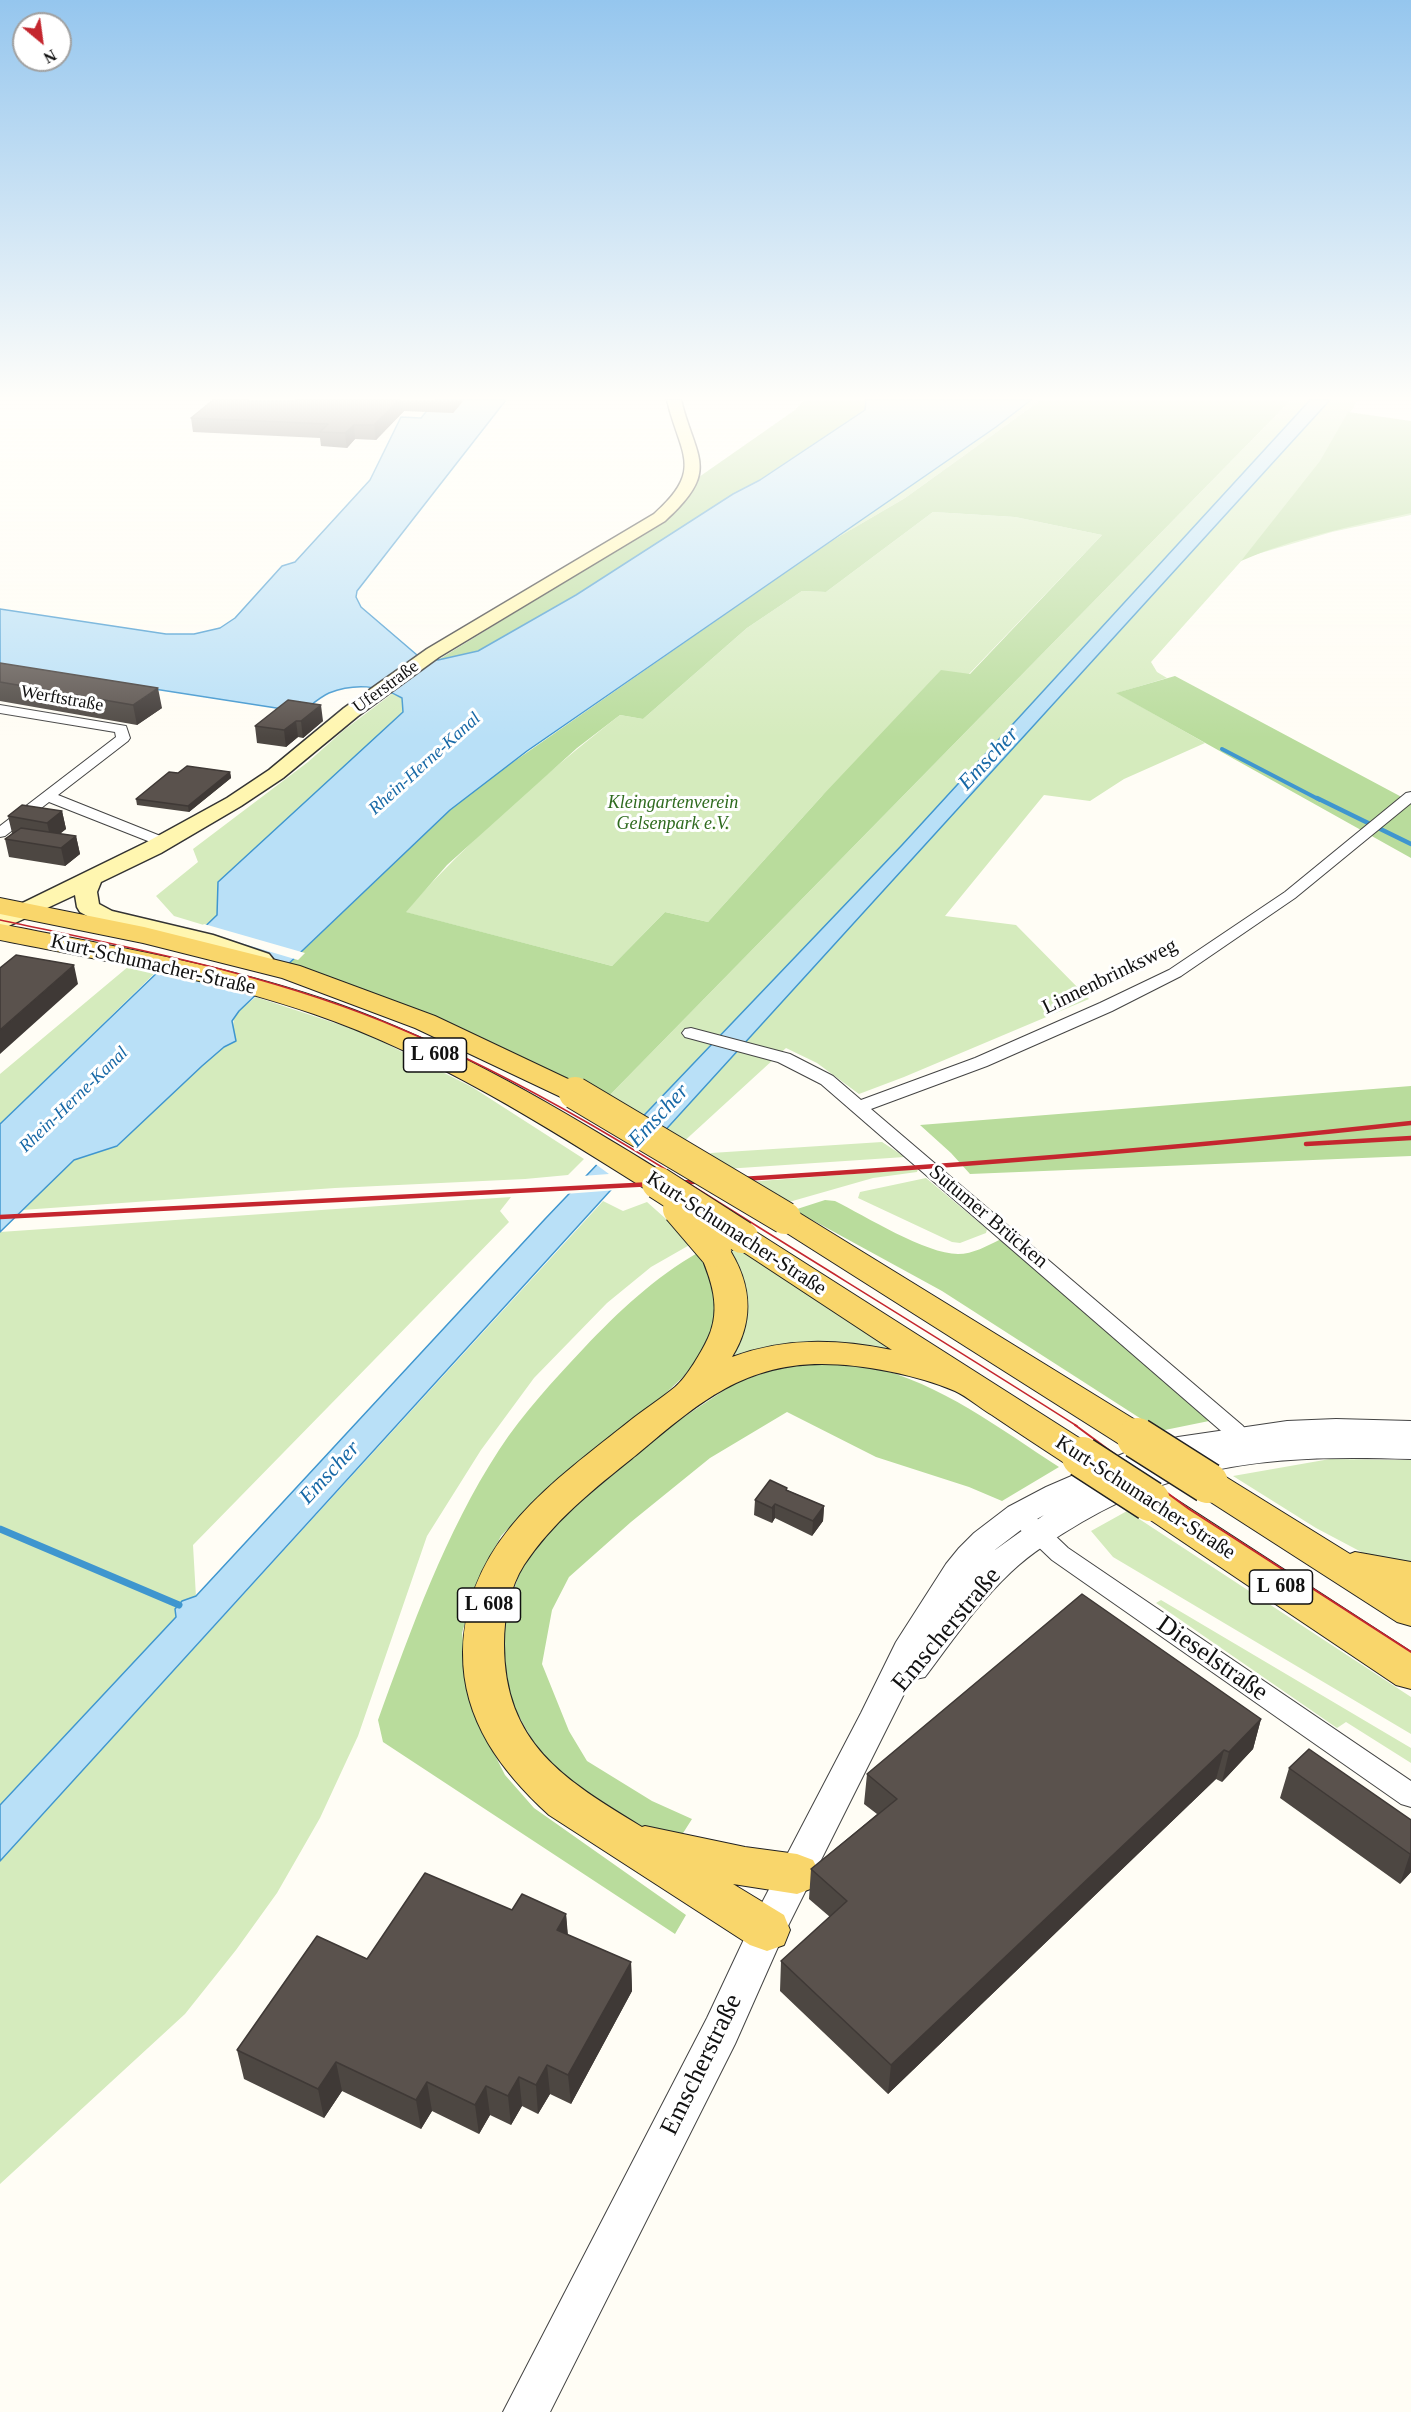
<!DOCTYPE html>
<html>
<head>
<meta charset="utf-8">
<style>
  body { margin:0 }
  #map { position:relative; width:1411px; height:2412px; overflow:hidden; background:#fffdf5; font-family:Georgia,serif }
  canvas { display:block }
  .north { position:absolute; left:12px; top:12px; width:60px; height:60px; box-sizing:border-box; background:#fff; border:2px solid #a0a0a0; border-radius:50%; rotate:151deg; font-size:16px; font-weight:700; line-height:24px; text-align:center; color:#111 }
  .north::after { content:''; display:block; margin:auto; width:21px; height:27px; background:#c4262e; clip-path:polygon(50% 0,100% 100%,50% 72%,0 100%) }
</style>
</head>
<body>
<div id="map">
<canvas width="1411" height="2412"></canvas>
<div class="north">N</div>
</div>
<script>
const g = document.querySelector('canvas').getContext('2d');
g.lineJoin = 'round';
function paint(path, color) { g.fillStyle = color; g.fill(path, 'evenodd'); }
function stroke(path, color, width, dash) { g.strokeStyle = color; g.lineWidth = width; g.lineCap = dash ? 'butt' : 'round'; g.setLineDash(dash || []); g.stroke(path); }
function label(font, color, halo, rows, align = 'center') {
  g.font = font + ' Georgia,serif'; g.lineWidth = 6; g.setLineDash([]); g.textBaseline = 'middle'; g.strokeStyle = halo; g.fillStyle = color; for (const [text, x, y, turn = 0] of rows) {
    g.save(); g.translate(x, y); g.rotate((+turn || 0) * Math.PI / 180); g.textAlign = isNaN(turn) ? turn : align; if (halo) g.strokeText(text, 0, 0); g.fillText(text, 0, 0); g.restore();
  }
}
const green = new Path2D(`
  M1031 400H1041L905 498 823 546Z
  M1291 400H1358L1340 428 1411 423V515L1332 532 1244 558 1151 662 1157 672 1167 678 1117 693 1205 743 1124 779 1090 801 1044 795 945 916 1016 925 1089 999 904 1077 859 1094 817 1063 786 1048 680 1145 604 1101Z
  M933 512 1015 517 1102 535 969 674 822 796 708 922 665 912 612 966 405 912C469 840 543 775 620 715L643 719 747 628 802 591 826 592Z
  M393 693 402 698 403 712 217 915 207 926 174 916 156 896 198 862 193 849 308 762 344 730Z
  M129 966 157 971 0 1124V1074Z
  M256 997 365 1033 472 1087 584 1159 568 1175 525 1179 335 1188 22 1210 74 1160 118 1146 177 1087 224 1047 236 1041C229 1015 236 1013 256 997Z
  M882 1142 905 1157 725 1169 703 1157 711 1153Z
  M918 1169 917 1172 873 1178 782 1204 747 1182Z
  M926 1178 987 1229 986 1233 960 1243 952 1242 858 1198 860 1192Z
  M511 1197 500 1211 509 1222 193 1545 196 1597 182 1601 175 1609 176 1617 0 1805V1232Z
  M603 1201 623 1211 647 1202 693 1243 651 1267 607 1303 534 1378 481 1450 427 1536 358 1736 320 1818 277 1893 236 1950 185 2014 0 2184V1861Z
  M737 1246 899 1352 730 1361C754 1314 755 1296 729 1250L731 1247Z
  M1330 1459 1411 1460V1566L1367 1555 1316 1528 1233 1476Z
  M1127 1511 1411 1697V1734L1113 1557 1091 1531Z
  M1161 1600 1411 1748V1763L1346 1722 1337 1728 1156 1603Z`);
const forest = new Path2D(`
  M804 400H866L865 410 760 480 733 494 576 595 478 651 438 660 655 526 686 500 699 477 795 410Z
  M1041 400H1291L604 1101 442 1021 290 963 450 810 489 779 823 546 905 498ZM933 512 1015 517 1102 535 970 674 941 670 822 796 708 922 665 912 612 966 406 912 447 865 577 748 620 715 643 719 747 628 802 591 826 592Z
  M1348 412 1411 421V513C1353 526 1296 537 1241 561L1320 461Z
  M1175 676 1411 802V858L1116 693Z
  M1411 1086V1156L970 1174 951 1153 920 1125Z
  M825 1200 835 1201C865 1216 926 1254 958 1254 973 1254 987 1246 1001 1239L1202 1411 1209 1421 1160 1431 942 1291 794 1210Z
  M699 1252 716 1283V1322L703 1351 684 1376 648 1410 537 1499 501 1536 477 1583 462 1633 472 1710 505 1775 534 1808 686 1915 675 1934 383 1742 378 1720C412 1627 445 1533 499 1450 523 1413 554 1380 584 1348 619 1311 654 1278 699 1252Z
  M829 1363C843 1364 858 1364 871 1367 941 1383 1000 1429 1059 1467L1002 1501 969 1487 876 1457 787 1412 710 1458 631 1522 569 1577 552 1610 542 1664 569 1731 587 1761 652 1801 692 1819 678 1841 631 1825 575 1790 539 1752 511 1702 501 1647 508 1605 522 1567 544 1532 675 1423 735 1383 784 1366Z`);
const water = new Path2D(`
  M436 400H506L357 591 356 597 361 607 417 655 438 660 478 651 576 595 733 494 760 480 865 410 866 400H1031L996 427 527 751 450 810 239 1011 232 1021 236 1041 224 1047 202 1066 117 1146 74 1160 0 1232V1124L217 915 218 882 403 712 402 698C380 685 354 683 329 693 320 697 310 706 302 712L0 665V609L166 634H194L220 628 235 618 282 566 295 562 370 480 401 417 421 418Z
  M1310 400H1330L0 1861V1805L176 1617 175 1609 182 1601 196 1596 545 1219 902 845Z`);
const pier = new Path2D(`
  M204 924 305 953 298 960 197 930Z
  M195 933 292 965 260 997 155 969Z
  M637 1118 666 1135 617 1190 565 1194 582 1176 609 1174 594 1163Z`);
const streamFar2 = new Path2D(`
  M1222 749 1320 800`);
const streamFar1 = new Path2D(`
  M1317 798 1411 844`);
const stream = new Path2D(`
  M0 1529 179 1605`);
const minor = new Path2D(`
  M0 705 126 726 130 738 128 741 58 795 168 839 170 842 168 845H158L49 802 5 836 0 837V826L116 737 115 732 0 713Z
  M1411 792V803L1295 898 1181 976 1112 1011 987 1066 871 1109 1243 1426 1259 1448 1256 1454C1240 1458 1236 1448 1227 1436L821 1084 778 1062 685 1037 682 1033 685 1029 691 1028 790 1054 833 1076 861 1100 975 1058 1100 1003 1169 970 1285 892 1406 793Z
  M1019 1506 1027 1509 1068 1548 1411 1781V1807L1401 1804 1052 1560 1011 1521 1007 1515 1011 1509Z`);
const tertiary = new Path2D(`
  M1336 1419 1411 1421V1459C1289 1455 1189 1459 1082 1522 1057 1537 1032 1552 1011 1572 978 1603 952 1641 925 1677L911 1680 782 1938 735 2044 550 2412H503L707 2018 754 1918 861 1713 896 1642 946 1564 959 1548 974 1533 1008 1507 1046 1487 1127 1452 1178 1437 1287 1421ZM1044 1515 995 1550 996 1549 1030 1523Z`);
const secondary = new Path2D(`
  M667 400H681C696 460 721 470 665 521L439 657 358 716 283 778 241 806 161 853 101 882 97 892 99 904 112 911 213 935 269 954 273 959 269 964 261 966 253 964 197 945 96 921 80 912 77 907 75 895 0 930V914L145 843 227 798 269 770 344 708 427 649 654 514C705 469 680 455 667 400Z`);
const primary = new Path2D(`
  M0 898 144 927 300 966 435 1016 585 1087 590 1093 585 1099 575 1102 565 1099 415 1028 282 978 143 943 0 914Z
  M0 924C112 946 227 965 335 1003 454 1045 562 1110 669 1176L674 1183 669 1190 658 1192 647 1190C541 1123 433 1055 314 1014 212 979 106 961 0 940Z
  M785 1208 796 1211 1150 1429 1155 1438 1150 1447 1137 1451 1124 1447 774 1225 769 1218 774 1211Z
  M742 1227 753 1230 1095 1448 1100 1457 1095 1466 1082 1470 1069 1466C1043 1449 1017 1432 992 1415 980 1408 968 1397 955 1391 918 1375 862 1364 822 1364 740 1364 694 1407 635 1456 595 1488 553 1521 524 1565 510 1587 504 1617 504 1644 504 1744 565 1780 642 1827L645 1826 745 1847 797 1854 813 1860 820 1874 813 1888 797 1894 733 1884 784 1915 790 1930 784 1945 767 1951 750 1945 549 1815C502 1772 462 1720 463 1652 465 1541 553 1482 632 1419 646 1408 662 1398 675 1387 687 1377 702 1351 708 1338 722 1308 711 1279 699 1251L704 1244 715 1241 726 1244C751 1281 756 1318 732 1357 785 1337 838 1339 892 1350L731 1244 726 1237 731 1230Z
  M1208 1470 1221 1474 1350 1554 1355 1552 1411 1562V1626L1397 1622 1195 1492 1189 1483 1195 1474Z
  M1150 1487 1163 1491 1411 1652V1689L1396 1685 1137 1511 1131 1501 1137 1491Z`);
const tramFar1 = new Path2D(`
  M0 920C135 949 273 974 401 1029 528 1082 644 1155 760 1228 866 1294 972 1359 1077 1426`);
const tram = new Path2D(`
  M1075 1425 1189 1509 1411 1652`);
const rail = new Path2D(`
  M1306 1144 1411 1138
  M0 1217C225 1204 450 1196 674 1183 920 1169 1166 1150 1411 1123`);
const primaryBridgeFar1 = new Path2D(`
  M575 1093 785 1218
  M658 1183 742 1237
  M679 1209 715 1251`);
const primaryBridge = new Path2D(`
  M1137 1438 1208 1483
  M1082 1457 1150 1501`);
const wall = new Path2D(`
  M296 400H464L453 413 404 411 376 440 355 439 347 448 321 446 320 438 193 432 191 418 295 401Z
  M0 663 162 708 137 725 0 701Z
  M288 700 323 721 303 738 298 737 286 747 257 743 255 726Z
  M230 772 231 778 189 812 137 805 136 799 178 773Z
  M62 811 66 829 60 834 76 836 80 854 65 866 9 857 5 839 12 833 8 816Z
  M787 1490 824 1506 823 1521 812 1536 775 1518 772 1523 754 1515 755 1500Z
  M1261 1719 1253 1749 1222 1782 1216 1779 888 2094 780 1991 781 1961 830 1917 809 1899 811 1869 877 1814 864 1804 867 1774Z
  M1289 1768 1411 1820V1872L1400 1884 1280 1798Z
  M512 1910 566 1914 568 1935 631 1962 632 1991 571 2104 550 2094 538 2114 522 2106 511 2125 490 2115 479 2134 432 2111 421 2129 342 2091 324 2118 244 2079 237 2050 367 1959Z`);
const shadedWall = new Path2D(`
  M399 400H403L404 411 376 440 374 425Z
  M452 400H464L453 413Z
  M354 425 355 439 347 448 345 433Z
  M158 688 162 708 137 725 133 705Z
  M321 705 323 721 303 738 301 721Z
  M296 721 298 737 286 747 284 730Z
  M230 772 231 778 189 812 188 806Z
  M62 811 66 829 51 840 47 823Z
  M76 836 80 854 65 866 61 848Z
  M74 965 78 984 0 1054V1030Z
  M775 1504V1518L772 1523V1508Z
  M824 1506 823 1521 812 1536 813 1521Z
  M1261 1719 1253 1749 1222 1782 1229 1752Z
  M1224 1750 1216 1779 888 2094 891 2065Z
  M1411 1853V1872L1400 1884 1410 1854Z
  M566 1914 568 1943 557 1930Z
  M631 1962 632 1991 571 2104 568 2075Z
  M336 2062 342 2091 324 2118 318 2089Z
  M547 2065 550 2094 538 2114 536 2085Z
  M519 2077 522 2106 511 2125 508 2096Z
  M427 2082 432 2111 421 2129 416 2100Z
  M486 2086 490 2115 479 2134 475 2105Z`);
const building = new Path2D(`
  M213 400 295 401 296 400H399L374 425H354L345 433 320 432 328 424 191 418Z
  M0 663 158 688 133 705 0 682Z
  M288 700 321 705 301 721H296L284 730 255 726Z
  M187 766 230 772 188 806 136 799 169 772 178 773Z
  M22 805 62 811 47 823 8 816Z
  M21 828 76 836 61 848 5 839Z
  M16 955 74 965 0 1030V968Z
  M770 1480 787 1488 786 1490 824 1506 813 1521 775 1504 772 1508 755 1500Z
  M1082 1594 1261 1719 1229 1752 1224 1750 891 2065 781 1961 847 1901 811 1869 897 1799 867 1774Z
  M1309 1749 1411 1820V1853L1410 1854 1289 1768Z
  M425 1873 512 1910 522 1894 566 1914 557 1930 631 1962 568 2075 547 2065 536 2085 519 2077 508 2096 486 2086 475 2105 427 2082 416 2100 336 2062 318 2089 237 2050 317 1936 367 1959Z`);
const farStreetnames = [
  ["Uferstraße",386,687,-36],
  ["Werftstraße",62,699,10]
];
const farWaternames = [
  ["Rhein-Herne-Kanal",425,764,-42],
  ["Rhein-Herne-Kanal",74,1100,-44]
];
const farParknames = [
  ["Kleingartenverein",673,803],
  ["Gelsenpark e.V.",673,824]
];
const shields = [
  [435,1055,63],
  [1281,1587,63],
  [489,1605,63]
];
const shieldNames = [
  ["L 608",435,1055],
  ["L 608",1281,1587],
  ["L 608",489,1605]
];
const streetNames = [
  ["Kurt-Schumacher-Straße",153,965,13],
  ["Linnenbrinksweg",1110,977,-26],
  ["Sutumer Brücken",988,1217,40],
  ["Kurt-Schumacher-Straße",736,1234,33],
  ["Kurt-Schumacher-Straße",1145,1498,33]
];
const waterNames = [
  ["Emscher",989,759,-47],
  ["Emscher",659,1116,-47],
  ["Emscher",330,1473,-47]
];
const nearStreetnames = [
  ["Emscherstraße",947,1630,-50],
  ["Dieselstraße",1212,1659,35],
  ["Emscherstraße",702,2065,-64]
];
paint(green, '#d5ebbd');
paint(forest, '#b9dc9c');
paint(water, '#b9e0f7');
stroke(water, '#3f96cf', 1.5);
paint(pier, '#fffdf5');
stroke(streamFar2, '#3f96cf', 4);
stroke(streamFar1, '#3f96cf', 4.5);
stroke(stream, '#3f96cf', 7);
stroke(minor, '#444', 2);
stroke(tertiary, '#444', 2);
stroke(secondary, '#333', 3);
stroke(primary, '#222', 2);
paint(minor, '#fff');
paint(tertiary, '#fff');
paint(secondary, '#fff6b0');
paint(primary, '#f9d66b');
stroke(tramFar1, '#c4262e', 1.5);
stroke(tram, '#c4262e', 2);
stroke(rail, '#c4262e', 4.5);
stroke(primaryBridgeFar1, '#222', 34, []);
stroke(primaryBridge, '#222', 43, []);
stroke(primaryBridgeFar1, '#f9d66b', 32);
stroke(primaryBridge, '#f9d66b', 40);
paint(wall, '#4d4742');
paint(shadedWall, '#3f3936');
paint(building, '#5a524d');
stroke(building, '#3f3936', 1.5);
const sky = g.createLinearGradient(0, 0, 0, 738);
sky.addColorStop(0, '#95c6ee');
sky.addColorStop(0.54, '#fffefa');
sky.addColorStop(1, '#fffefa00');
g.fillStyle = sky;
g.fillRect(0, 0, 1411, 738);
label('18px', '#111', '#fff', farStreetnames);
label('italic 18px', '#1768a6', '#fff', farWaternames);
label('italic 18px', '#2f6b1f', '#fff', farParknames);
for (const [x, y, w] of shields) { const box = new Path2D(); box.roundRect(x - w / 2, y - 17, w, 34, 4.5); g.fillStyle = '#fff'; g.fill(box); stroke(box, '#111', 1.5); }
label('bold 20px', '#111', null, shieldNames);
label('21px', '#111', '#fff', streetNames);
label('italic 22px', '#1768a6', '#fff', waterNames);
label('26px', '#111', '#fff', nearStreetnames);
</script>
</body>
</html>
